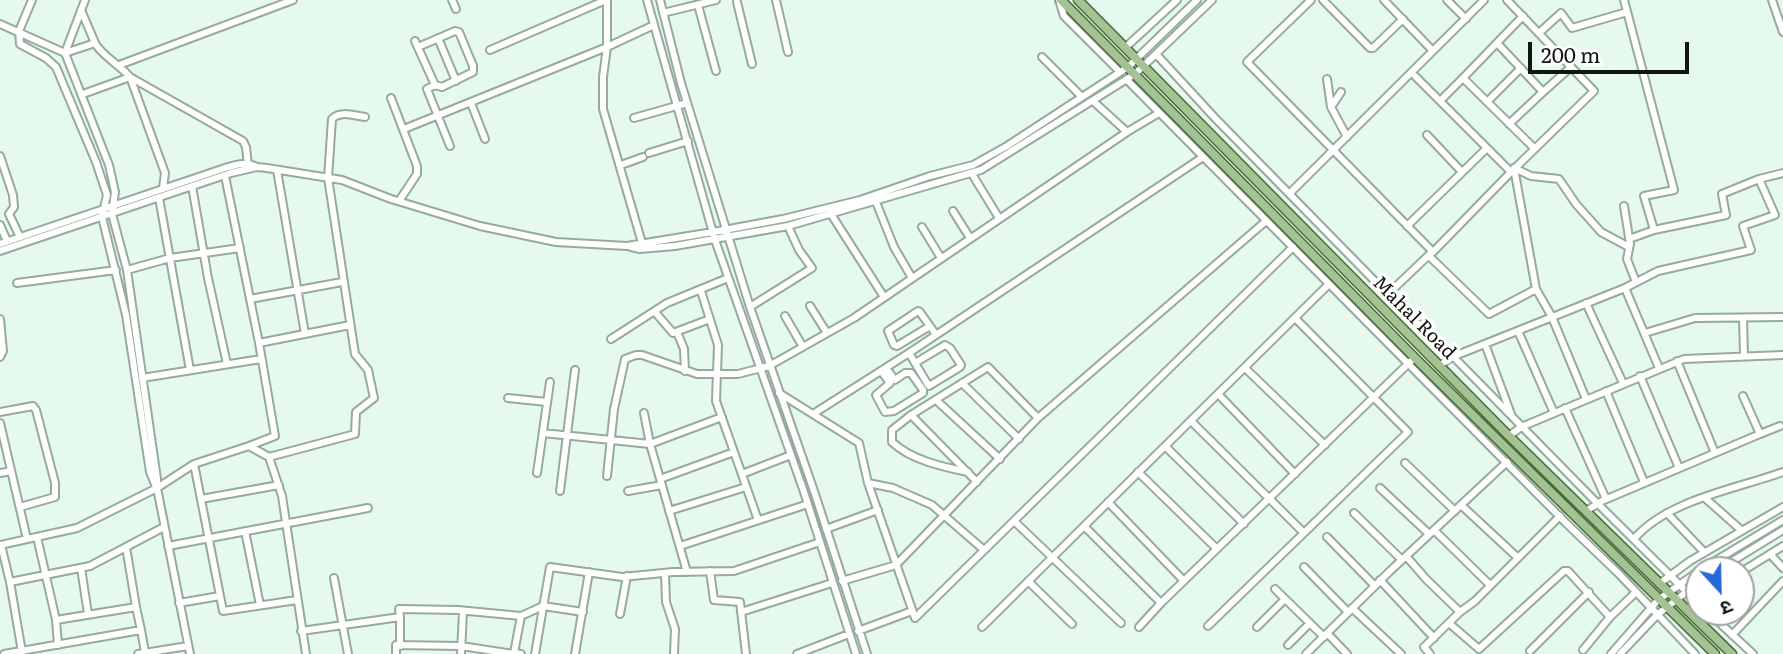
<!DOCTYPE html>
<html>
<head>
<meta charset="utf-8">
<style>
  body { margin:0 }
  #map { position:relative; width:1783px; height:654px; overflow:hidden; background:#e5faec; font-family:Literata,"Noto Sans Devanagari",serif }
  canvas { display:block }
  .north { position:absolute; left:1685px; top:556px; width:70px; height:70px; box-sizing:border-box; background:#fff; border:2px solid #9fa2a0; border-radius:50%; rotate:158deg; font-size:19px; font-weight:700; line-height:28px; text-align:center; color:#101712 }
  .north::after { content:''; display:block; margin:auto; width:24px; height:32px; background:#276ad7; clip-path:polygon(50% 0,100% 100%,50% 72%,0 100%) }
  .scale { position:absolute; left:1528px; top:42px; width:161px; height:32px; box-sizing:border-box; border:4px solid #101712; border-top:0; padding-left:9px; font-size:21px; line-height:24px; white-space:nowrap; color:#101712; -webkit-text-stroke:5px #fff; paint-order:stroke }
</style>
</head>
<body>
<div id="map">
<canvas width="1783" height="654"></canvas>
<div class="north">उ</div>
<div class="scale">200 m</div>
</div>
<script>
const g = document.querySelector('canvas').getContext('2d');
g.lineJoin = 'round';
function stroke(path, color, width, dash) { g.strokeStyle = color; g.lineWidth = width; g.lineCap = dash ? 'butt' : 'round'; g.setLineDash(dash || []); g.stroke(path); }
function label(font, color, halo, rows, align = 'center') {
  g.font = font + ' Literata,serif'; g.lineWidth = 7; g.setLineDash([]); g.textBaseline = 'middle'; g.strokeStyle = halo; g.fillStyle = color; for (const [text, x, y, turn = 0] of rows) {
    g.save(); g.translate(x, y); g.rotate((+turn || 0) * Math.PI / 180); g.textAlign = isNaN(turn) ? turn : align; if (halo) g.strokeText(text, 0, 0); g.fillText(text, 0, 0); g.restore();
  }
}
const minor = new Path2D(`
  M32 0 19 31 20 44 46 58 56 67 96 162 107 195 102 217 126 315 150 472 156 487
  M452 0 456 9
  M607 0V47L603 77V109L642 243
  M647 0 715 240 803 489 856 654
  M660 0 681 83 750 307 815 494 867 654
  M776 0 788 52
  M1059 0 1064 16 1120 72
  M1311 0 1247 62 1433 252 1511 172
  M1323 0 1370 48H1373L1403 19
  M1384 0 1433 51
  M1447 0 1466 19
  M1624 0 1674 190 1644 196 1654 230
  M1772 0 1783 32
  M737 2 752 64
  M698 5 716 71
  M663 13 716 0
  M0 24 65 53 109 165 115 192 112 214 127 270 157 479V488L190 654
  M1539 33 1561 13 1572 28 1627 12
  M438 38 456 81
  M415 41 435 85 427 89 450 146
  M95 43C101 55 121 66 130 77L243 141 246 147 248 166
  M1497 43 1543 92 1571 67
  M418 47 455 31 459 32 473 66V72L442 87 435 85
  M1126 47 1177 0
  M490 50 606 0
  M65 53 95 43 81 10
  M65 53 85 0
  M1156 54 1215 118 1412 319 1430 333 1597 503 1699 604
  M1042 57 1082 97
  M119 65 293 0
  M1412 73 1511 172 1594 91 1507 0
  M1463 78 1523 16
  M1327 79 1331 107 1347 137
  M1127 80 1566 523 1620 575 1695 654
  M83 94 130 77 165 173 163 188
  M391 98 417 166V174L399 201
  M1440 101 1463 78 1535 149
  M1487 102 1521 68
  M471 103 485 139
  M1331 107 1341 92
  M634 118 687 103
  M1509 124 1543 92
  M404 129 607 47 654 25
  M1127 132 1159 113
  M1427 135 1462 172
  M649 153 688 141
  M0 156 13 195 14 207 9 214 20 237
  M621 165 643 157
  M1514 168 1531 176 1559 179 1576 204 1601 232 1629 247
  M277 170 305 334
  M972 174 999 218
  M225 176 259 343 275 436 249 446
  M192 186 208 278 227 364
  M1290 193 1484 0
  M159 198 190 370
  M876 202 894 247 912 278
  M1624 206 1630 244 1627 259 1636 282
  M953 211 970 238
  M831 214 884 297
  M0 225 7 241
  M1407 226 1487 148
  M922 227 941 258
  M1629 239 1654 230 1726 215 1722 194 1759 179
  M0 244 225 168C235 165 246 161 257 167
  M631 247 640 249 675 246 788 226 981 170 1135 74 1212 0
  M0 251 231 173 257 167 267 168 342 180 391 199 480 226 556 242 627 246 713 232 783 219 860 200 930 176 973 165 1007 146 1128 67 1197 0
  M1429 256 1489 314 1536 289 1514 168
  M127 270 170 258 240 248
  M17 283 116 270
  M1625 288 1659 368
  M1536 289 1552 317 1586 399
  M701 291 718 345 716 401 758 520
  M1388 294 1431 253
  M250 299 342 282
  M1586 303 1623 383
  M810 306 827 333
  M750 307 812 268 799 250 788 226
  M655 312 673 333 710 319
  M785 316 803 347
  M1743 318 1744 356
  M0 319 3 351 0 357
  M930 326 897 346 894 345 888 331 918 311 920 312C925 320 931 327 936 335
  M1518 331 1554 413
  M677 332 684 349 685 371
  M1645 333 1695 318 1783 317
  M611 339 667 303 728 278
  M259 343 350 325
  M1485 344 1511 414
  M909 353 927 383 929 386 960 367 961 365 950 348 945 345 915 363
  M1677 361 1715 453
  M1439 366 1452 357 1625 288 1658 271 1751 250 1743 226 1775 215 1759 179 1783 173
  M1245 368 1325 445
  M881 371 890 383 876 395 885 412 894 411 923 393V390L911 373H905L895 380 886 368
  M1640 376 1679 468
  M142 378 261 359
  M962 383 1019 439
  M1606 391 1644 482
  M779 393 859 443 868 483 915 618 1293 247
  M1218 394 1295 474
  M508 398 547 402
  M936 400 1000 459
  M1565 408 1606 499
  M0 412 33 406 36 410 55 483V497L20 507
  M644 413 650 444 722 417
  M813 414 909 353 1203 157
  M911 415 977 482
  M1191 421 1304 533
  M0 423 27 539
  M543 433 650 444 687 572
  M1760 434 1780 426
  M1509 436 1521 427 1684 359 1783 355
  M1165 446 1244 524
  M269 457 355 434 356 412 374 398 368 370 355 354 328 178 332 119C340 110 355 116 365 117
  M1405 463 1455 511
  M194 464 223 611 297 600
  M968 472C943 467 911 460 892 442V430L911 415 988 367 1038 418
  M1138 472 1217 549
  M0 473 11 471
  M537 473 550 382
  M742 474 791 455
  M607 476 614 409 625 359 636 355H642L697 374H738L769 366 854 318 1127 132 1093 101
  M660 479 734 452
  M868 483 893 488 932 505 984 550
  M1380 488 1429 534
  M560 491 575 370
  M628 491 662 485
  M1705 498 1741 530
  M201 499 279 485
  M1108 502 1184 581
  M1461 505 1518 558
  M669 511 746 487
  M1586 511 1602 501 1760 434 1743 396
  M1354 513 1402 560
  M1667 513 1704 552
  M1014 521 1121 623
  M1084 526 1161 603
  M826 529 878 510
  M1434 530 1490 585
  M245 531 260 605
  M37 537 56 620 136 607 126 547
  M1327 537 1375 586
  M1634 539C1667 500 1736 489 1783 472
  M0 545 77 528 157 488 194 464 249 446 269 457 282 496 306 654
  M1 545 10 582 90 566 164 527
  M168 546 368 508
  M680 546 808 504
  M1770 554 1783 568
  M1406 556 1426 579 1460 612
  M1304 567 1348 612
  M81 568 88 614
  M1700 570 1783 520
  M1718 570 1783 530
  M710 571 714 600 740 602 746 654
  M1741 572 1783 546
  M665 573 666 602 675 629 674 654
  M334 578 348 654
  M1380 580 1434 638
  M842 581 896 565 1038 418 1266 221
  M1028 581 1072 624
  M10 582 22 652
  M1659 584 1690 561 1783 507
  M1275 589 1324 637
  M179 603 220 596
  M1352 608 1401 654
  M741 612 832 583
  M1708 612 1753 654
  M620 614 627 576
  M521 616 514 653 521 654
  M400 617 399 609 458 610 521 616 543 606 583 612
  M56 620 58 645
  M1450 624 1479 649 1564 571H1568L1610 617
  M1208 626 1408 432 1295 318
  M982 627 1329 284
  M1139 627 1161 603 1411 361
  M1257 627 1285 599
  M141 630 145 652
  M301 631 400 617V646
  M858 631 912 611
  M1327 633 1347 654
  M1732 635 1783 581
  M1288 645 1310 623
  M1583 650 1610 617 1636 592
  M1530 651 1589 592
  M4 654 141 630 136 607
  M138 654 188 646
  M396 654V645L461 646 513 654
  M461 654 463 611
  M535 654 550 567 622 577 673 572 734 571 820 542
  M575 654 589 572
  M797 654 849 634
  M1306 654 1390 571 1507 462
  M1430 654 1424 647 1460 612 1475 601 1560 516
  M1611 654 1658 600 1699 571
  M1620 654 1657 615 1699 582`);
const major = new Path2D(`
  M1061 0 1414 357 1715 654
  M1078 0 1509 436 1732 654`);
const streetNames = [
  ["Mahal Road",1414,318,45]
];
stroke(minor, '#96aa9d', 10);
stroke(major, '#496c37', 11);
stroke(minor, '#fff', 6);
stroke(major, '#a4c293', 8);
label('19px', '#101712', '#fff', streetNames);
</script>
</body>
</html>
